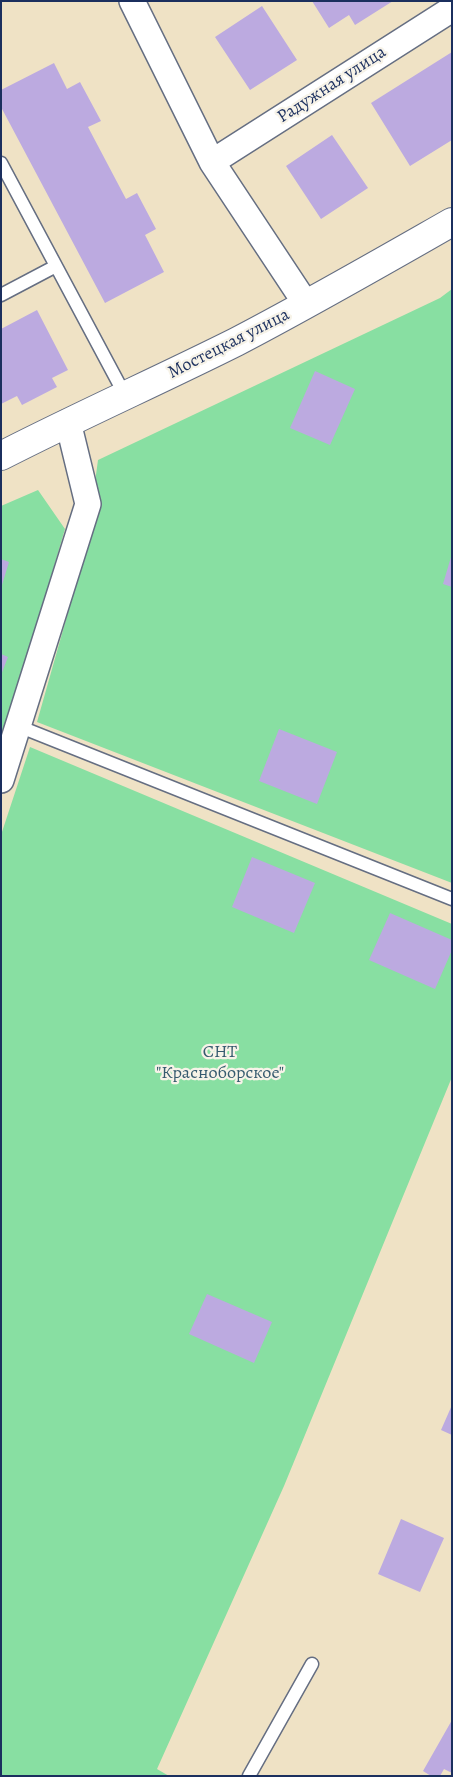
<!DOCTYPE html>
<html>
<head>
<meta charset="utf-8">
<style>
  body { margin:0 }
  #map { position:relative; width:453px; height:1777px; overflow:hidden; background:#efe2c5; font-family:Alegreya,serif }
  canvas { display:block }
  .frame { position:absolute; inset:0; border:2px solid #1b2f5e; pointer-events:none }
</style>
</head>
<body>
<div id="map">
<canvas width="453" height="1777"></canvas>
<div class="frame"></div>
</div>
<script>
const g = document.querySelector('canvas').getContext('2d');
g.lineJoin = 'round';
function paint(path, color) { g.fillStyle = color; g.fill(path, 'evenodd'); }
function stroke(path, color, width, dash) { g.strokeStyle = color; g.lineWidth = width; g.lineCap = dash ? 'butt' : 'round'; g.setLineDash(dash || []); g.stroke(path); }
function label(font, color, halo, rows, align = 'center') {
  g.font = font + ' Alegreya,serif'; g.lineWidth = 4.5; g.setLineDash([]); g.textBaseline = 'middle'; g.strokeStyle = halo; g.fillStyle = color; for (const [text, x, y, turn = 0] of rows) {
    g.save(); g.translate(x, y); g.rotate((+turn || 0) * Math.PI / 180); g.textAlign = isNaN(turn) ? turn : align; if (halo) g.strokeText(text, 0, 0); g.fillText(text, 0, 0); g.restore();
  }
}
const green = new Path2D(`
  M452 289V883L37 722 86 549 98 460 440 298Z
  M38 490 65 529 1 747V506Z
  M30 747 452 924V1077L284 1486 157 1769 169 1776H1V835Z`);
const building = new Path2D(`
  M312 1H393L355 25 349 15 329 28Z
  M262 6 297 60 250 90 215 37Z
  M452 52V140L410 166 371 103Z
  M54 63 67 89 80 82 101 121 88 127 126 199 137 193 156 229 145 235 164 272 105 303 1 107V90Z
  M332 135 368 188 321 219 286 166Z
  M37 310 68 370 52 378 57 387 22 405 17 396 1 404V329Z
  M315 371 355 389 330 445 290 428Z
  M451 557H452V587L443 584Z
  M1 559 9 562 2 585H1Z
  M1 654 8 657 1 675Z
  M279 729 337 752 317 804 259 781Z
  M252 857 315 883 294 933 232 907Z
  M390 913 452 940V950L435 989 369 960Z
  M207 1294 272 1322 254 1363 189 1334Z
  M452 1405V1435L441 1430Z
  M401 1519 444 1538 420 1592 378 1574Z
  M452 1720V1773L444 1769 440 1776H431L423 1771Z`);
const service = new Path2D(`
  M1 163 126 397
  M1 295 56 266
  M18 726 452 899
  M249 1776 312 1664`);
const minor = new Path2D(`
  M132 1 212 162 306 304
  M212 162 452 9
  M1 780 88 504 68 422`);
const tertiary = new Path2D(`
  M1 456C79 416 158 381 236 342 309 304 380 263 452 222`);
const streetNames = [
  ["Радужная улица",332,85,-33],
  ["Мостецкая улица",229,344,-27]
];
const parkNames = [
  ["СНТ",220,1053],
  ["\"Красноборское\"",220,1074]
];
paint(green, '#88dfa2');
paint(building, '#bcaae0');
stroke(service, '#656e82', 15);
stroke(minor, '#656e82', 28);
stroke(tertiary, '#656e82', 30);
stroke(service, '#fff', 12);
stroke(minor, '#fff', 25);
stroke(tertiary, '#fff', 28);
label('18px', '#1b2f5e', '#f7f3e8', streetNames);
label('18px', '#365b6f', '#f7f3e8', parkNames);
</script>
</body>
</html>
